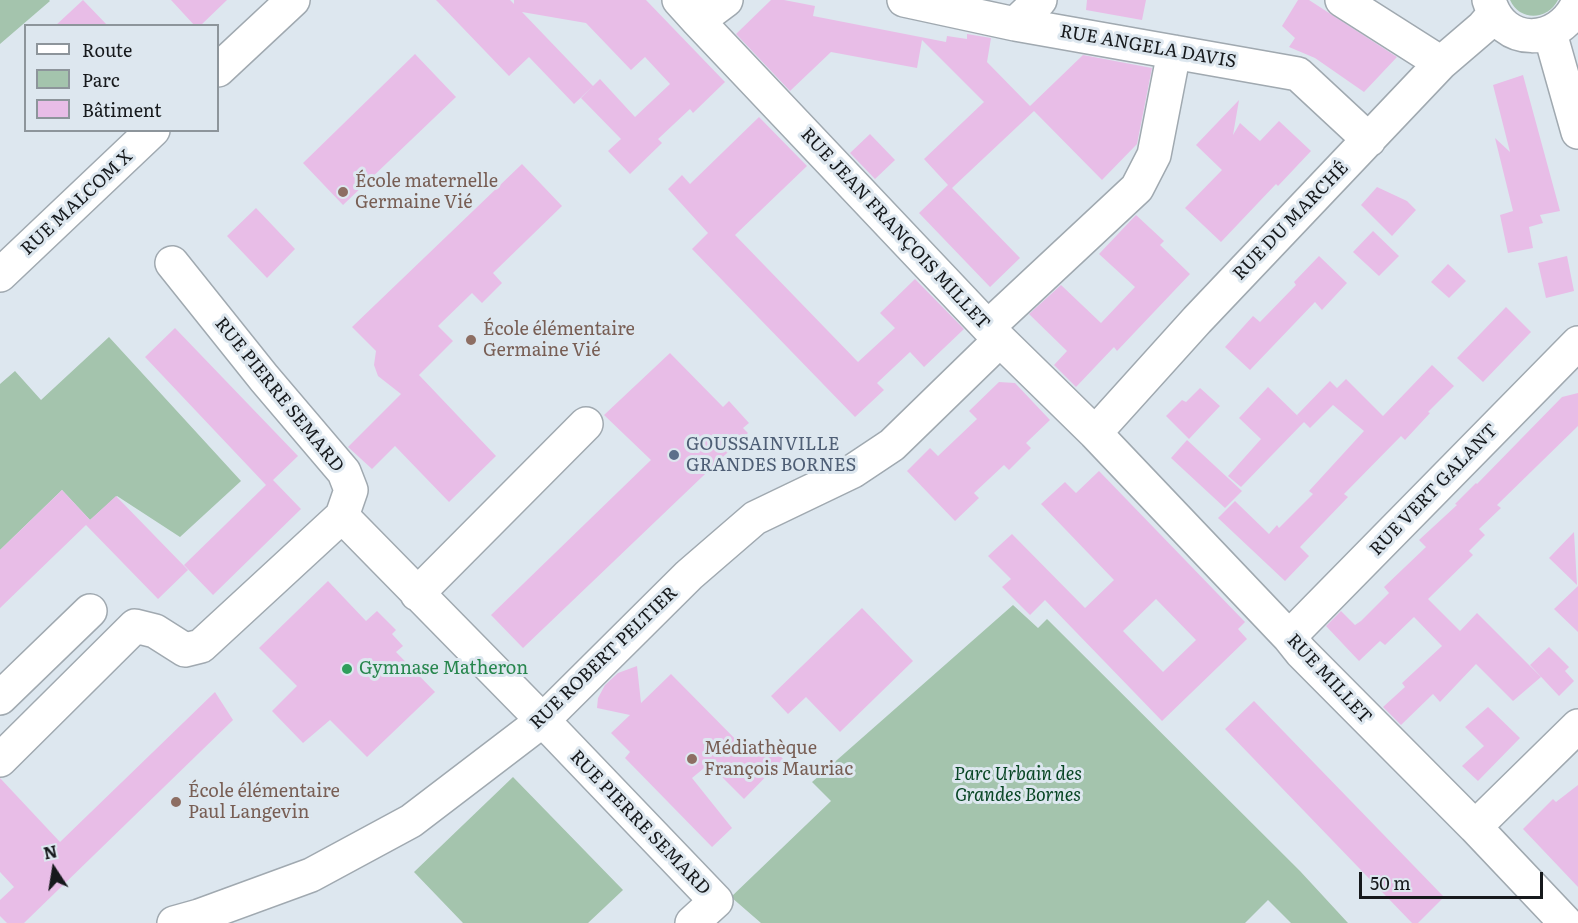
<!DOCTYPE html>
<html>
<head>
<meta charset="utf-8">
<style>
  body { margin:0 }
  #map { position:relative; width:1578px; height:923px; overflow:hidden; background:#dde7ef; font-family:Literata,serif }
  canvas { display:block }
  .legend { position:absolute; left:24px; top:24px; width:195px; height:108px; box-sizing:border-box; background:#dde7ef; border:2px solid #8d959b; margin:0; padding:8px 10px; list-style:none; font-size:18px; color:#16191c }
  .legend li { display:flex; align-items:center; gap:12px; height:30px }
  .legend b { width:30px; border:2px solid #8d959b }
  .north { position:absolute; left:24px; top:839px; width:60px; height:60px; -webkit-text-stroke:4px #dde7ef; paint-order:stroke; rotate:348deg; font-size:16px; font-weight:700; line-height:24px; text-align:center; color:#16191c }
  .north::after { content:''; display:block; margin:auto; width:21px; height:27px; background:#16191c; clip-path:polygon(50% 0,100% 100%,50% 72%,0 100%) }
  .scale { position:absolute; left:1359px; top:872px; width:184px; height:27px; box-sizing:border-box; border:3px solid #16191c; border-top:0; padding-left:8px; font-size:18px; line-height:21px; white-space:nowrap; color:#16191c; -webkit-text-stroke:4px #dde7ef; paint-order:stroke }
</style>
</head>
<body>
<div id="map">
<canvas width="1578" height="923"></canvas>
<ul class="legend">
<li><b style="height:8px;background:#fff"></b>Route</li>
<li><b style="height:16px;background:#a4c4ad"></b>Parc</li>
<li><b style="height:16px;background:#e8bde7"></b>Bâtiment</li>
</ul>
<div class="north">N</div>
<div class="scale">50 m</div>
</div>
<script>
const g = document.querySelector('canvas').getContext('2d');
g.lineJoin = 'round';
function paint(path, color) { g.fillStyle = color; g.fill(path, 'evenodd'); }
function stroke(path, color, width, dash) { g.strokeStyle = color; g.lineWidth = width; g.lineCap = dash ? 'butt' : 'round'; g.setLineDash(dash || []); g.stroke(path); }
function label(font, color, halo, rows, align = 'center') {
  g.font = font + ' Literata,serif'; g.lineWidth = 6; g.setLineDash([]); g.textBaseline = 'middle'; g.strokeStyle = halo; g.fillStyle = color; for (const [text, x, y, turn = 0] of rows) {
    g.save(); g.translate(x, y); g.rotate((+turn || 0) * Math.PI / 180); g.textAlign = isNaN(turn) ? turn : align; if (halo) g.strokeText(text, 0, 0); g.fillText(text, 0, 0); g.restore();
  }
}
const green = new Path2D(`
  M0 0H49L50 1 0 44Z
  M1510 0H1558C1548 20 1520 22 1510 0Z
  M109 337 241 481 180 537 117 496 90 520 62 490 0 550V384L15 371 41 400Z
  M1013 605 1038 628 1047 619 1300 871 1348 923H1291L1268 900 1245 923H761L731 897 831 801 812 782Z
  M513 777 623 890 588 923H463L414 872Z`);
const building = new Path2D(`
  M83 0 108 26H55Z
  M171 0H227L200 26H195Z
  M436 0H510L514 4V0H646L725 82 693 113 690 109 658 139 662 143 630 174 608 151 621 139 581 98 600 79 635 117 670 84 645 57 631 70 586 23 522 12 593 86 574 104 529 57 509 76Z
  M771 0H784L815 6 813 16 946 42 947 36 967 39V34L991 38 987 62 1030 106 1083 55 1152 68 1137 144 1102 180 1034 111 952 188 1020 258 990 287 919 213 948 185 924 159 984 102 922 40 917 68 831 52 790 91 736 34Z
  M1087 0H1146L1142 20 1086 10Z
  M1298 0H1309L1397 57 1364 92 1315 58 1289 47 1295 38 1282 26Z
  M415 54 456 97 343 205 303 163Z
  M1523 75 1560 211 1540 215 1543 223 1529 227 1533 248 1508 253 1500 215 1513 211 1495 138 1510 152 1493 85Z
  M1239 100 1233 135 1240 123 1260 141 1279 121 1311 151 1278 186 1276 184 1221 242 1185 208 1222 170 1196 145Z
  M759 117 807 166 735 235 858 362 895 328 880 313 915 279 964 329 924 367 910 352 877 383 884 390 855 417 692 249 708 233 668 189 682 175 690 184Z
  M870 134 895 160 875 179 850 153Z
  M522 164 562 206 493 273 502 283 482 303 472 293 438 326 453 341 419 375 496 456 449 502 395 446 372 469 348 447 401 394 378 376 374 365 376 351 352 327Z
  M1377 187 1407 201 1416 210 1392 236 1361 205Z
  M256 208 295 249 267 278 227 236Z
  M1136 215 1164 241 1160 245 1190 274 1117 351 1114 347 1076 387 1054 365 1067 351 1029 314 1061 285 1101 323 1135 287 1099 254Z
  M1373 231 1399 256 1379 276 1353 252Z
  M1319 256 1347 283 1322 310 1315 302 1250 370 1225 347 1253 316 1260 322 1296 285 1294 282Z
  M1567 256 1574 291 1546 298 1538 263Z
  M1448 264 1466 281 1449 298 1431 282Z
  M1506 307 1531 332 1483 382 1457 358Z
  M175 328 298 456 273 480 301 509 213 595 184 565 266 485 145 357Z
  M670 353 723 407 729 401 749 423 743 428 748 433 523 648 491 615 651 460 604 415Z
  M1432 365 1454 386 1428 412 1430 413 1405 440 1401 436 1344 494 1348 497 1300 547 1309 556 1285 581 1218 518 1235 501 1269 534 1277 525 1279 528 1313 494 1309 491 1364 431 1333 405 1310 428 1297 415 1330 381 1337 388 1346 379 1383 416Z
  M999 382 1015 383 1050 420 1026 443 1031 448 1009 470 1004 465 974 493 979 498 955 521 907 471 930 448 938 456 977 419 969 411Z
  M1268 387 1304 422 1241 487 1228 476 1261 439 1239 418Z
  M1200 388 1220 406 1189 439 1166 416 1182 400 1186 402Z
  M1578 393V426L1497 505 1501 508 1479 529 1485 535 1469 551 1473 555 1428 599 1460 631 1477 613 1541 677 1513 701 1476 664 1440 702 1433 694 1401 725 1383 707 1405 687 1402 683 1442 646 1414 617 1385 645 1380 641 1359 661 1326 626 1341 611 1355 625 1361 621 1389 593 1384 587 1426 547 1419 540 1457 505 1455 504 1476 483 1477 484 1562 397Z
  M1187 440 1242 491 1225 508 1171 458Z
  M1099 471 1245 622 1238 629 1247 639 1162 721 1045 600 1030 615 1002 587 1011 579 988 556 1012 534 1085 608 1114 580 1041 504 1065 482 1076 493ZM1156 599 1196 640 1163 672 1123 631Z
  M62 490 90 520 116 496 188 570 158 599 86 525 0 608V550Z
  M1574 532 1577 585 1549 558Z
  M328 581 366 621 377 611 396 630 392 634 403 646 396 652 435 692 367 757 330 720 303 743 272 711 297 686 259 648Z
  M1578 586V632L1554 609Z
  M862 608 913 661 840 732 806 697 788 714 771 696Z
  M1549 647 1569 667 1565 671 1574 681 1559 696 1530 665Z
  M637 666 641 703 671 674 750 754 765 739 783 759 744 799 709 764 692 778 732 828 712 847 625 758 630 752 611 733 630 715 597 708 598 698 605 685 618 673Z
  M215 692 233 720 24 923H7L0 916V900L14 887 0 872V778L60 842Z
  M1254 701 1444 897 1418 923H1412L1225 729Z
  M1488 707 1520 738 1478 781 1462 766 1484 746 1465 727Z
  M1578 785V887L1523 829 1553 799 1556 802Z`);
const minor = new Path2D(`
  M679 0 698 21 726 0
  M904 0 1015 24 1298 74 1369 140
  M1342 0 1441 63
  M1489 0C1502 48 1559 46 1578 3
  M698 21 1000 340 1095 433 1289 637 1301 652 1475 827 1566 923
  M1015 24 1040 0
  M1550 33 1578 132
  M218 70 293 0
  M0 275 153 130
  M988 327 1137 188 1154 155 1174 52
  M1095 433 1197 320 1441 63 1483 27 1494 14
  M342 516 556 734 716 901 692 923
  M417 594 586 424
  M1289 637 1578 343
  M0 698 90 611
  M0 760 135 626 155 631 185 650 201 646 342 516 351 490 344 472 264 378 172 263
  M1475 827 1578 726
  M174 923 199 916 311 875 411 821 542 721 689 575 755 518 853 471 892 445 1000 340`);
const markers = [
  [343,192,6,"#8d6e63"],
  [471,340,6,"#8d6e63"],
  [674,455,6,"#5c6f8a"],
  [347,669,6,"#2e9e5b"],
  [692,759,6,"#8d6e63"],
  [176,802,6,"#8d6e63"]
];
const streetNames = [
  ["RUE ANGELA DAVIS",1148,47,10],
  ["RUE MALCOM X",77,203,-43],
  ["RUE DU MARCHÉ",1291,221,-46],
  ["RUE JEAN FRANÇOIS MILLET",895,229,47],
  ["RUE PIERRE SEMARD",279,395,51],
  ["RUE VERT GALANT",1434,490,-46],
  ["RUE ROBERT PELTIER",604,658,-44],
  ["RUE MILLET",1329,679,47],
  ["RUE PIERRE SEMARD",640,823,46]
];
const educationNames = [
  ["École maternelle",355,182],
  ["Germaine Vié",355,203],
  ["École élémentaire",483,330],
  ["Germaine Vié",483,351],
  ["Médiathèque",704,749],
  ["François Mauriac",704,770],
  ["École élémentaire",188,792],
  ["Paul Langevin",188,813]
];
const serviceNames = [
  ["GOUSSAINVILLE",686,445],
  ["GRANDES BORNES",686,466]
];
const leisureNames = [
  ["Gymnase Matheron",359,669]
];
const parkNames = [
  ["Parc Urbain des",1018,775],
  ["Grandes Bornes",1018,796]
];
paint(green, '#a4c4ad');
paint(building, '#e8bde7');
stroke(minor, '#a0a9b0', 36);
stroke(minor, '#fff', 33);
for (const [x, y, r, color] of markers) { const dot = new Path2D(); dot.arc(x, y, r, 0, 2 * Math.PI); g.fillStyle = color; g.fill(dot); stroke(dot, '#dde7ef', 2); }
label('18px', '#16191c', '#dde7ef', streetNames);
label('18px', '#785e54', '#dde7ef', educationNames, 'left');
label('18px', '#4e5e75', '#dde7ef', serviceNames, 'left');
label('18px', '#27864d', '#dde7ef', leisureNames, 'left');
label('italic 18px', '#074523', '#dde7ef', parkNames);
</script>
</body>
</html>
